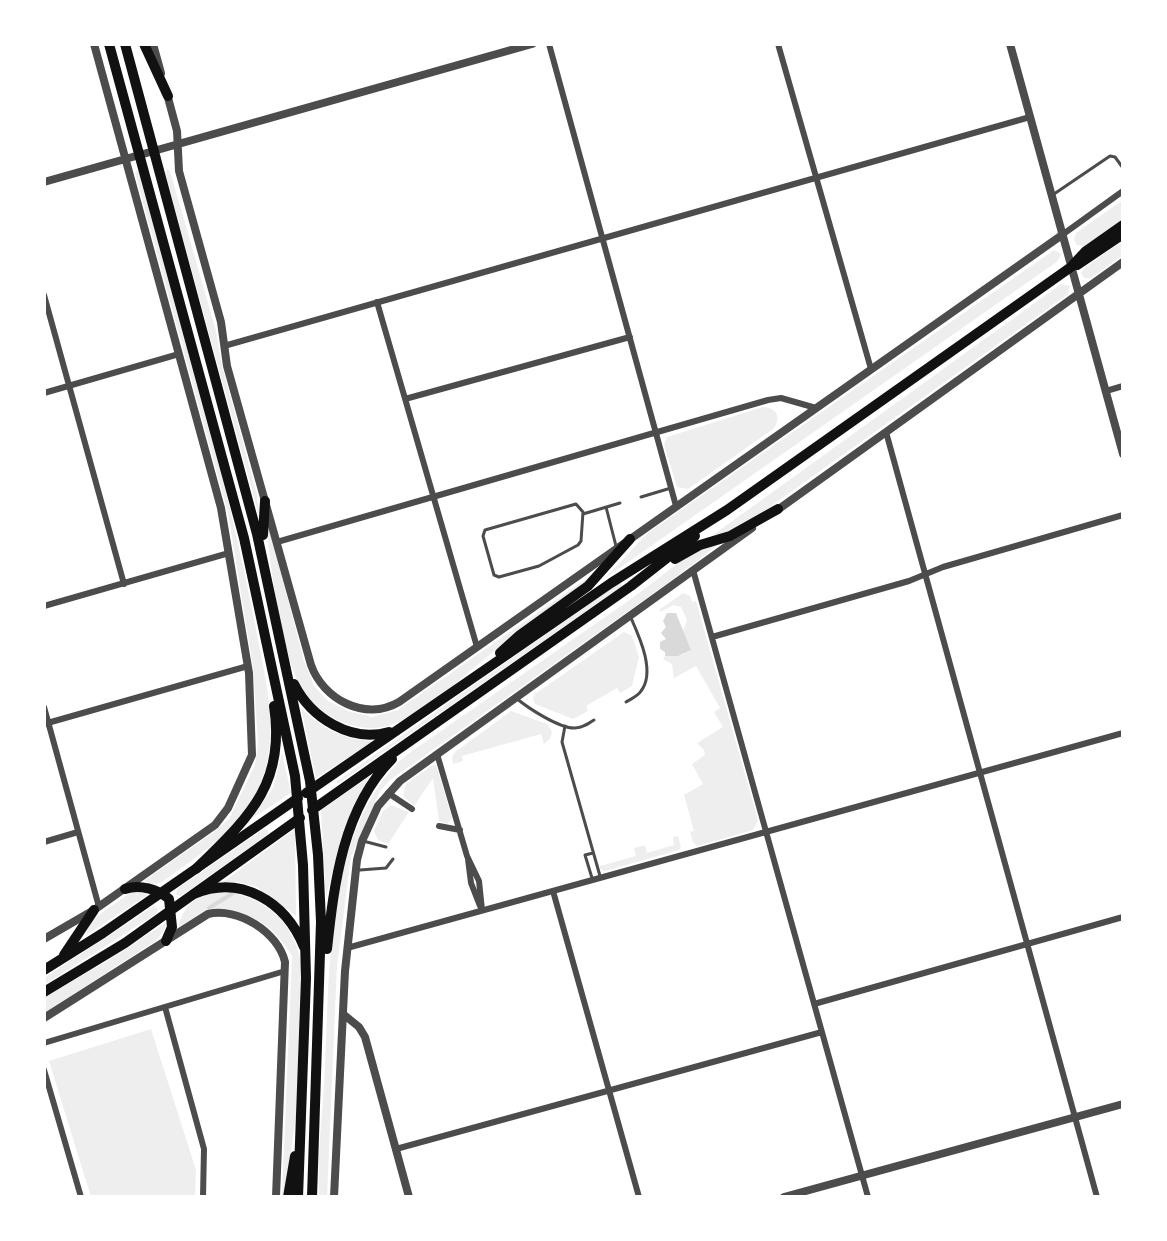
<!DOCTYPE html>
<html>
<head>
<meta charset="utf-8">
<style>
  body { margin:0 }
  #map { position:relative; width:1167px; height:1241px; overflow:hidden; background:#fff; font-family:"Noto Serif",serif }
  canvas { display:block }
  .frame { position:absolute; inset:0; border:46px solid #fff; pointer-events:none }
</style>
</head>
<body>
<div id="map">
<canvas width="1167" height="1241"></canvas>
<div class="frame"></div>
</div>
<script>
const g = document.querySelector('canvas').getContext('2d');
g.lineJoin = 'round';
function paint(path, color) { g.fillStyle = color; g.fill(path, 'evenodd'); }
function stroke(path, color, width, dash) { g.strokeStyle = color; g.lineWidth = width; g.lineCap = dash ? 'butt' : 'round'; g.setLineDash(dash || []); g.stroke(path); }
const green = new Path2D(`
  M167 169 170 171 216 331 222 366 257 494 259 516 165 173Z
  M137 170 140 172C180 322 226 472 255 624 264 673 279 726 264 774 248 825 203 852 162 882L153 885 144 881 214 832 229 819 255 765 258 743 253 667 228 513 135 173Z
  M1123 200V220L1084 246 1077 245 1074 240 1076 233Z
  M1123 241V255L1091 278H1084L1081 273 1084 268Z
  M1054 250 1061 254 1058 261 604 579 648 533Z
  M1061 284 1070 286 1068 294 746 524 706 540Z
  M763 407C777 407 782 419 773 429L688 489 677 487 664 445 667 437Z
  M267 519 304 661 314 686 328 701 348 711 372 717 398 710 593 574C567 601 535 618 506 641 474 666 432 709 394 724 360 737 318 717 300 686 283 654 267 556 267 519Z
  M721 542 672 580 390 780 380 791 351 856 337 966 327 1197H319C317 1155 323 1111 325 1068 330 969 325 828 405 756L631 599 690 554Z
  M619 583 622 584 621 587 339 783 336 782Z
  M683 593 690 596 692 602 696 601 758 820 753 830 697 846 693 842 690 832 694 831 684 795 703 784 692 764 705 755 704 750 697 743 723 727 714 712 720 708 696 666 674 678 672 664 663 659 665 656 682 655 690 650 683 631 687 620 681 607 673 605 661 612 659 610Z
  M624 632 632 636 639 657 632 686 620 693 617 688 586 706 588 711 573 719 535 704 533 698 535 694Z
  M301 708C321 728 344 740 373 741L316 778Z
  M511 711 547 724 552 732 550 739 544 744 541 734 462 756 463 761 453 764 452 757 455 752Z
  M282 753 291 793 251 819 273 788Z
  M436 765 452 818 447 824 439 821 433 778 414 806 403 796 406 784 431 766Z
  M369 777 342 834 326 897 321 810Z
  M391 805 409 812 388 844 378 840 374 831 383 811Z
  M264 829 268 830V834L181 896 176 895 177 889Z
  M295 829 296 916 257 887 238 882H223Z
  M678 836 681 847 679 850 605 871 600 869V866L636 856 634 848 645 845 647 853 674 845 673 837Z
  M133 891 146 893V896L85 936 93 919Z
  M229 892C268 900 294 923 301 964L296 1117 284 1197H282L292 956C269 918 250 914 209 908L180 926 178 925C189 898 200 893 229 892Z
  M154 906 158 909 156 914 44 985V978Z
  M165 923 167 925 157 940 44 1013V998L117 955Z
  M151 1029 196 1170 195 1197H91L49 1061Z`);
const water = new Path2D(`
  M667 613H676L691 650 678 656H665V652L660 649V642L666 639 661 633 666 627 663 621Z`);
const stream = new Path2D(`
  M209 908 233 893`);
const service = new Path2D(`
  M1054 194 1110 156 1115 157 1123 168
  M641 497 671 488
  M576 504 583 512 581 541 578 545 539 566 499 577 494 575 483 536 485 530Z
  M606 507 616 546
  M583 514 620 503
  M516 698C528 708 560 729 575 728 582 728 588 724 594 720
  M626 702C631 699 638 696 641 691 656 672 639 636 631 618
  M565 726 562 742 600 876
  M363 841 386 847
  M360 870 386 868 393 859
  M592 878 585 855 593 853`);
const minor = new Path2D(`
  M549 44 676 506
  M778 44 871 369
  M1062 235 1123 191
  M44 295 124 584
  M377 302 477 647
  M224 346 1030 117
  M1106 391 1123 386
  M44 393 179 354
  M405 399 630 337
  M886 432 1097 1197
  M277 542 768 400 781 398 816 408
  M693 570 868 1197
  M44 606 229 553
  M712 637 909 581 943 567 1123 515
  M44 707 99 907
  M44 724 248 666
  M437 754 467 856 479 881 482 910
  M388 793 412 809
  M439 826 460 830
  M44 842 78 832
  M468 859 471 883 480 906
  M553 891 639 1197
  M347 948 1123 733
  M814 1004 1123 917
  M165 1007 204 1149 203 1197
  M44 1043 285 971
  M44 1070 81 1197
  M396 1149 822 1032`);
const tertiary = new Path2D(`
  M153 44 161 73
  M1010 44 1123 454
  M167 94 177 131 179 171 221 322 227 366 311 665C323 699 365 722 399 702L1062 235
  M44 182 532 44
  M776 511 1123 262
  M44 939 94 910 215 825 228 808 252 755 249 673 221 508 94 44
  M343 1014 359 1027 365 1037 409 1197
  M44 1018 208 914C238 907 278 932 285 962L276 1197
  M334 1197 345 971 357 860 362 841 378 806 400 781 752 528
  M784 1197 1123 1104`);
const primary = new Path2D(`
  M125 889C139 884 158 889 169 899L172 927 166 941
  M64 955 94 910
  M44 970 103 933 298 798
  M44 992 125 943 300 818`);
const trunk = new Path2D(`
  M109 44 244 538 295 776 303 865 306 978 298 1197
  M125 44 257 534 310 781 318 855 321 922 312 1197
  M144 44 168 96
  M1077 265 1123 234
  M263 535 265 501
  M675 559 700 545 730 536 778 509
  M500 653 520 635 588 586 630 539
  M294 684C311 718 351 743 389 732
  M306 793 611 583 727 510 1071 267 1086 251 1123 225
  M312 810 631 586 695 536
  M196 869C248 818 286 785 274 706
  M194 894C241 874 286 902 304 947
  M327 949C334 884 343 808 392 759
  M288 1197 295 1156`);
paint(green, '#eee');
paint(water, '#d9d9d9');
stroke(stream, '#d9d9d9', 4);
stroke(service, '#4c4c4c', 3);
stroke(minor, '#4c4c4c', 6);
stroke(tertiary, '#4c4c4c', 8);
stroke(primary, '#111', 10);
stroke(trunk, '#111', 10);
</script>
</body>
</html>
